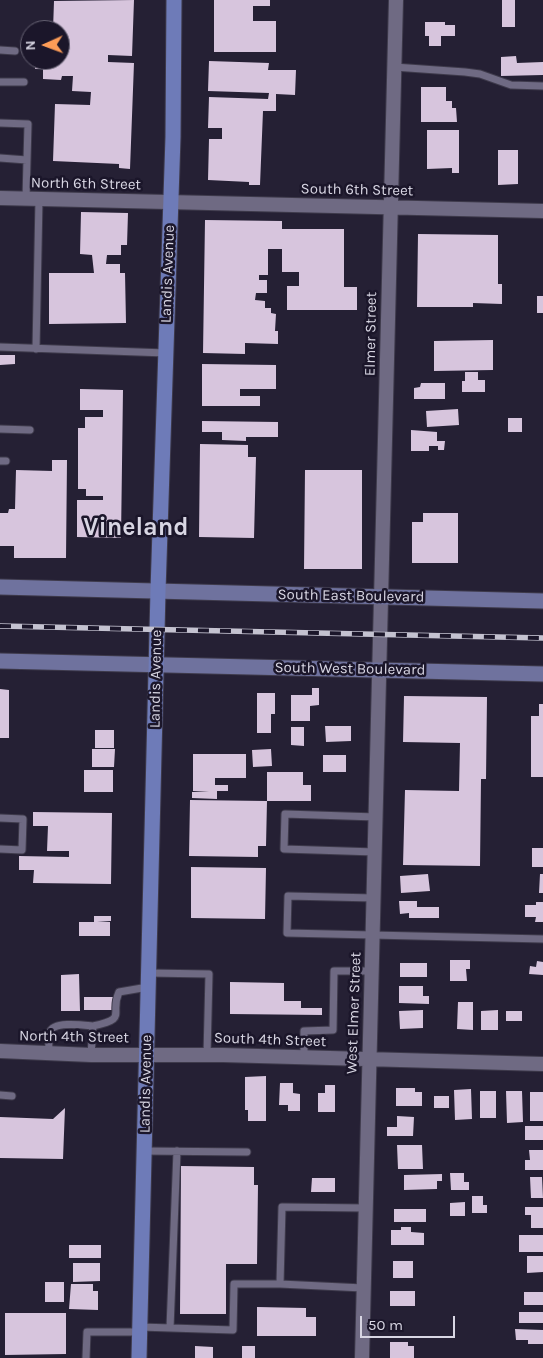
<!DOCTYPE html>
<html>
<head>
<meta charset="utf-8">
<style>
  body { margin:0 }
  #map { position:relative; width:543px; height:1358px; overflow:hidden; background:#252034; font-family:Karla,sans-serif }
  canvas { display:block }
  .north { position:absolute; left:20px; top:20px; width:50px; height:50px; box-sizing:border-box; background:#1b162a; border:1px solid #676374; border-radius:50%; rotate:268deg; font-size:14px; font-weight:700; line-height:20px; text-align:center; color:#d8d6e3 }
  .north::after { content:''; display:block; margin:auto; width:18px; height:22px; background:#fd9c57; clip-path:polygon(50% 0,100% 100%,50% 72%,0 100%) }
  .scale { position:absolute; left:360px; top:1316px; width:95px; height:22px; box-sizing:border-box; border:2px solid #d8d6e3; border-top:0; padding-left:6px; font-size:15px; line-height:18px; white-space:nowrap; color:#d8d6e3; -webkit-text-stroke:4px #1b162a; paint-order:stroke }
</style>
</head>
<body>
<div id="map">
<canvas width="543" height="1358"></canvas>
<div class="north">N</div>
<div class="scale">50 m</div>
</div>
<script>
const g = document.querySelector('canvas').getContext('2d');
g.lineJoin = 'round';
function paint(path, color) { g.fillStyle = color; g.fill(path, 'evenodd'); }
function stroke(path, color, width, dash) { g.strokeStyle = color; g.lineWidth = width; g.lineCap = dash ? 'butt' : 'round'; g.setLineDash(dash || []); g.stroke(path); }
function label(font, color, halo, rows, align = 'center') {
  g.font = font + ' Karla,sans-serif'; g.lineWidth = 5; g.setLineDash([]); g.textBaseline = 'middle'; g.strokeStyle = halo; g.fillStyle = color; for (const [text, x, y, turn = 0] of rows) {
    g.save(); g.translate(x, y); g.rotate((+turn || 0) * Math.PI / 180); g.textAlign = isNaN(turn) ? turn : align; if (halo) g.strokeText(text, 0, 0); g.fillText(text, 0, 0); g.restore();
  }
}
const building = new Path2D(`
  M134 0 132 56 108 55V62L134 63 130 169 119 168V164L53 161 55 104 90 105 91 92 72 91 73 76H62L61 80 43 79V69H35L36 60H60V30H53L54 1Z
  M214 0H270V6H253V21H276V52H214Z
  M502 0H515V27H502Z
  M425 22H445V25H455V36H441V46H429V36H425Z
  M516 56 517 63 543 62V75L501 76V57Z
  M209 61 269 63 268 70H296L295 95 276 94V111H263L260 185H249V182L208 180 209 139H222V128H208L209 97 268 99 269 93 208 91Z
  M421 87H446V101H452V108H456L457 122H421Z
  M427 130H459V173H452V168L427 169Z
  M498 150H518V184L498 185Z
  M81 212 128 213 127 245H121V255H107L106 264H120V273H125L126 323 49 324V273H94L92 255 80 254Z
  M205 220 282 221V229H344V287H357V310H287V286H299V272H282V249H268V275H259V280H267V293H256L255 300 265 301V308H271V313L276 314 275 331H278V344L245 343V354L203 353Z
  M418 234 498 235V284H502V304L473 303V307H417Z
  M537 296H543V313H537Z
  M493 340V370L434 371V341Z
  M0 355H15V364L0 365Z
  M202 364 276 365V389H240V396H260V406H202Z
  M465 372H478V380H485V392H462V381H465Z
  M421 383H445V399H414V388L420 387Z
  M80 389 123 390 121 538 77 537V500H103V496H86V489H78V428H85V417H103V410H80Z
  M458 409 459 425 427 427 426 411Z
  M508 418H522V432H508Z
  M202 421 278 422V437H246V441L222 440V432H202Z
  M411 430 437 432V441H445L444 450H438V446H429V451H411Z
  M200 444 248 445V457H256L254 538 199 537Z
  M52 460H67L66 558H14V546H0V513H8L9 509H15L16 470 52 471Z
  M305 470H362V569H304Z
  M423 513H458V563H412V522H423Z
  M312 688H319V705L310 706V721H291V695H312Z
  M0 689 9 690V738H0Z
  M257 693H275V714H271V733H257Z
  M404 696 487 697 486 779H481L480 866 403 865 405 790 459 791 460 743 403 742Z
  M539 704H543V777H531V716H539Z
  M325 726H351V741L326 742Z
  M291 727H304V746L291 745Z
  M95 730H114V748H95Z
  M92 749H115L114 767H92Z
  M271 749 272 766 253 767 252 750Z
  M193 754H246V778H215V785H228V791H217V799L192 798V792H209L193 791Z
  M323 755H346V772H323Z
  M84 770H113V792H84Z
  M267 772H303V785H311V801H267Z
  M190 800 267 801 266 846H258V857L189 856Z
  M33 812 112 813 111 884 33 883 34 870H19V856L69 857V851H47L48 826H33Z
  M532 848H543V867H532Z
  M191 867 266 868 265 919 191 918Z
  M428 874 430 891 401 893 400 876Z
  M540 874H543V893H539Z
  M399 901H417V907H439V918H409V913L400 914Z
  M536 902H543V922H535L536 917H525V905H536Z
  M94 916H111V921H97L110 922V936H79V922H94Z
  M450 960H470V969H466L467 981H450Z
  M537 961 543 962V975L529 974 530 966 536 967Z
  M400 963H427V977H400Z
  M79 974 80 1011H61V975Z
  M230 982 284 983V1001H301V1008H322V1015L230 1014Z
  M399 986H423V996H429V1004L399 1003Z
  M84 997H114V1010H84Z
  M458 1002H473V1030L457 1029Z
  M423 1010V1028L400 1029 399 1011Z
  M498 1010V1030H481V1011Z
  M506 1011H522V1021H506Z
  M266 1076V1121H248V1110H245V1077Z
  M280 1083H293V1093L300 1094V1111H288V1105H279Z
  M325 1085H335V1112H318V1093H325Z
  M396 1088H415V1092H422V1106H396Z
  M471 1089 472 1119 455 1120 454 1090Z
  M480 1091H496V1118H480Z
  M506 1091H522L523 1122 507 1123Z
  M530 1092H543V1121H530Z
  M434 1096H449V1108H434Z
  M65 1108 63 1159 0 1158V1117L53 1119Z
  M397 1116 414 1117 413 1136H387V1127H397Z
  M525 1126H543V1140H525Z
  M397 1145H422L423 1169H398Z
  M529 1150H543V1170H525V1160H530Z
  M181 1166 254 1167V1185H258L257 1264H226V1314H180Z
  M450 1173H464V1182H469V1190H451Z
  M442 1174V1181H437V1189L404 1190V1175Z
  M530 1177H542L543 1198H531Z
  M312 1178H335V1192H311Z
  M472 1196H483V1205H487V1213H472Z
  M465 1202V1216H450V1203Z
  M525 1207H543V1228H531V1215H525Z
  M394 1209H426V1222H394Z
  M401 1227H411V1232L424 1233V1245H391V1230H401Z
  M519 1235H543V1252H519Z
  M69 1245H101V1258H69Z
  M527 1256H543V1272L527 1273Z
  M393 1261H413V1278H393Z
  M73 1263H100V1281L73 1282Z
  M45 1282H64V1302H45Z
  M71 1284H93V1291H98V1310L69 1309Z
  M390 1291H415V1306H390Z
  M524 1292H543V1305H524Z
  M257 1307 306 1308V1317H316V1336H257Z
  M519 1312H543V1323H519Z
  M5 1313H66V1354L5 1355Z
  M515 1329 543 1330V1344H528V1340H516Z
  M390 1342H408V1346H414V1358H390Z
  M195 1346 213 1347V1358H195Z
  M242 1346H255V1358H242Z`);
const lane = new Path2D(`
  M0 50 15 51
  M394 67 465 72 480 74 511 85 543 86
  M0 82H24
  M0 123 28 124 27 160
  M0 158 27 160 26 199
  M0 347 166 353
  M36 349 39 199
  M0 429 30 430
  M0 461H6
  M0 818 23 819 22 850 0 849
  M375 852 284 849 285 814 376 817
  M374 898 288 896 287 933 543 939
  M149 973 209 974 207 1055
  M93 1026C129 1018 109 1015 119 992L148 987
  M49 1053C49 1047 48 1038 50 1032 53 1021 83 1025 93 1026L91 1055
  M304 1057V1031L333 1030 334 971H371
  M0 1095 12 1096
  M144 1151 247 1152
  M280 1284 363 1288
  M140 1327 233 1330 234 1284H280L282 1207 365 1208
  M170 1328 177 1151
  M86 1358 87 1332H140`);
const street = new Path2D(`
  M0 198 543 211
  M0 1051 91 1055H223L543 1064
  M362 1358 396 0`);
const secondary = new Path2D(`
  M0 587 543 601
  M0 661 543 674`);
const primary = new Path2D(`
  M139 1358 158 591 173 137 174 0`);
const rail = new Path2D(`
  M0 626 543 638`);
const streetNames = [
  ["North 6th Street",86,184,1],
  ["South 6th Street",357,190,1],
  ["Landis Avenue",168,274,-88],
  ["Elmer Street",371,334,-89],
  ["South East Boulevard",351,596,1],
  ["South West Boulevard",350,669,1],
  ["Landis Avenue",156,679,-89],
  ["West Elmer Street",354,1013,-88],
  ["North 4th Street",74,1037,1],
  ["South 4th Street",270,1040,2],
  ["Landis Avenue",146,1084,-89]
];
const townNames = [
  ["Vineland",136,528]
];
paint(building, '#d7c5dd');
stroke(lane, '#3e3a4b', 9);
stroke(street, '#3e3a4b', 16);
stroke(secondary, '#3e3a4b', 17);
stroke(primary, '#3e3a4b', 17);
stroke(lane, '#6f6a83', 7);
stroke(street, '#6f6a83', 14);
stroke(secondary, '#6f729e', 15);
stroke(primary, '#6e7bb8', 15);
stroke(rail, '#c4c2d0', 5.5);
stroke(rail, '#1b162a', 4, [11]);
label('15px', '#d8d6e3', '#1b162a', streetNames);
label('bold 25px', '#d8d6e3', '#1b162a', townNames);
</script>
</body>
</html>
